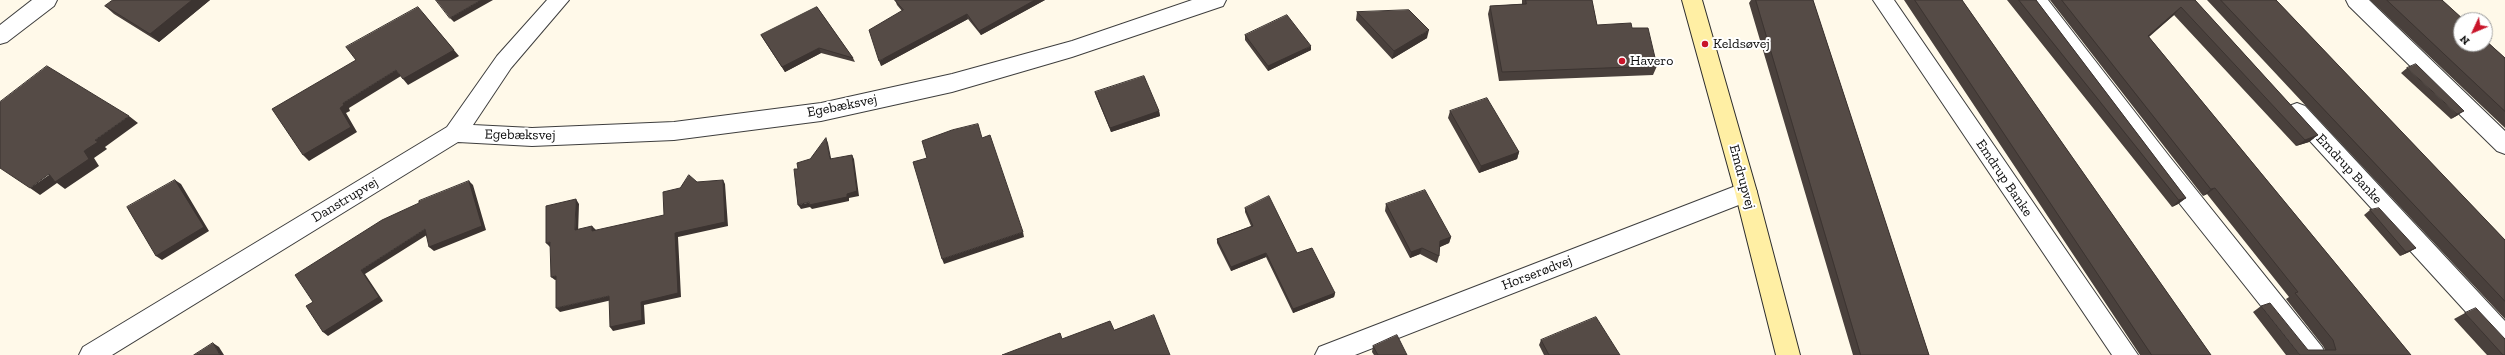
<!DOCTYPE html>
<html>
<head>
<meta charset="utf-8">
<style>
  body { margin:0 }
  #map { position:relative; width:2505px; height:355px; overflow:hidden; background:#fff9e9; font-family:"Zilla Slab",serif }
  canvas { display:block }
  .north { position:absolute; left:2453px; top:12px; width:40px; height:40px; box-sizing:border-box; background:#fff; border:1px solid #9d9d9d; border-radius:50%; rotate:226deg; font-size:11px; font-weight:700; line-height:16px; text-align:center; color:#0b0b0b }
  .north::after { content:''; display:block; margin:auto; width:14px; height:18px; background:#c9152a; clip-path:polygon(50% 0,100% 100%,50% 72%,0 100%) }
</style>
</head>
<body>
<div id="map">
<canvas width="2505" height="355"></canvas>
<div class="north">N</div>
</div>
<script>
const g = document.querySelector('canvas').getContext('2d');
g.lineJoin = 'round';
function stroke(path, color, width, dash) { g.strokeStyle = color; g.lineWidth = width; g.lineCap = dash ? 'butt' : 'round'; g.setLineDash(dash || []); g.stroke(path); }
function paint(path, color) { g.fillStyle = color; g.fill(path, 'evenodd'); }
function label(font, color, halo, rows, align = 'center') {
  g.font = font + ' "Zilla Slab",serif'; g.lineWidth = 4; g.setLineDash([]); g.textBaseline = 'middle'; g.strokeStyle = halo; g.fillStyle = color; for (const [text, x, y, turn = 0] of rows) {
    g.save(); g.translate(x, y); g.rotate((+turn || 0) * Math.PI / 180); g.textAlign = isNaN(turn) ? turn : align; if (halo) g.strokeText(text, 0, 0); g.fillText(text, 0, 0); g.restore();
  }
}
const street = new Path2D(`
  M32 0H57L54 6 7 42 0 44V25Z
  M547 0H569L511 68 473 125 532 128 674 122 821 103 952 74 1072 41 1192 0H1226L1223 6 1072 57 952 92 821 121 674 140 532 146 458 142 112 355H79L83 347 447 127 497 56Z
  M1873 0H1894L2138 355H2112Z
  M2026 0H2048L2169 156 2322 347 2326 355H2300L2153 170Z
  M2346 0H2369L2505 131V154L2497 151 2349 6Z
  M2297 103 2305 106 2505 321V349L2497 346 2289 118 2286 112 2289 106Z
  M1746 182 1754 185 1757 192 1754 199 1355 355H1315L1319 347Z`);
const secondary = new Path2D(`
  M1682 0H1702L1757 192 1800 355H1776L1735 192Z`);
const wall = new Path2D(`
  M113 0H210L159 42 114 14 105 6Z
  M895 0H1045L981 35 968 19 881 66 902 11 897 5Z
  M1522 0H1592L1597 25 1632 28 1657 66 1653 75 1499 81 1488 14 1490 6 1522 4Z
  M1751 0H1813L1929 355H1853L1749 3Z
  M1904 0H1962L2211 355H2140Z
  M2007 0H2036L2186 198 2178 204 2172 207Z
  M2050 0H2195L2318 135 2309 142 2296 146 2174 15 2149 37 2411 355 2308 350H2325L2323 346 2286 299 2289 297 2207 194 2203 196Z
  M2207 0H2276L2505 240V319Z
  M2370 0H2442L2505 58V128Z
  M817 7 853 58 855 62 821 53 785 72 764 40 761 35Z
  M1357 12 1427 38 1392 59 1356 20Z
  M1245 35 1311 50 1268 71 1245 40Z
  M2407 68 2458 115 2451 119 2401 73Z
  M1095 92 1159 111 1160 116 1111 132 1096 96Z
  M1450 111 1519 152 1517 159 1479 173 1448 118Z
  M1386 204 1451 237 1449 243 1439 247V256L1437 263 1420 254 1410 258 1385 211Z
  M1245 208 1297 253 1335 293 1334 297 1293 313 1266 257 1231 271 1217 243V239L1251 226 1245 212Z
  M2370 210 2416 248 2409 252 2400 256 2364 215Z
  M2261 306 2300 355H2286L2253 312Z
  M2465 313 2505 355H2487L2454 319Z
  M1541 340 1620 355H1544L1539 345Z
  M1373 346 1407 355H1374L1372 352Z`);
const shadedWall = new Path2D(`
  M192 0H210L159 42 150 34Z
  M481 0H493L454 22 450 18Z
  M1035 0H1045L981 35 979 31Z
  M2181 7 2174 15 2141 43 2148 36Z
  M423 13 459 56 408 85 403 79Z
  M967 14 968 19 881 66 879 61Z
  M1429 30 1427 38 1392 59 1394 51Z
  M1311 46V50L1268 71V66Z
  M819 48 821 53 785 72 782 67Z
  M396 70 401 76 349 108 350 111 346 113 357 132 309 161 303 155 340 108 343 103Z
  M1159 111 1160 116 1111 132 1110 128Z
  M2464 111 2458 115 2451 119 2457 114Z
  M129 116 138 123 105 147 107 149 94 158 99 166 65 189 57 183 40 195 30 188 84 151 95 140Z
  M2318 135 2309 142 2296 146 2305 140Z
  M826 138 828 143 832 163 830 159Z
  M1519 152 1517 159 1479 173 1481 166Z
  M852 155 854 159 859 196 849 198V201L812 209 810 207 801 209 798 205 847 194Z
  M175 180 181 184 209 231 162 260 156 256Z
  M723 180 725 184 728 226 678 237 681 297 644 305 645 324 613 331 610 327 641 302 675 233Z
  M469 181 473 185 486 230 434 251 429 247Z
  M2215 188 2207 194 2203 196 2211 189Z
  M2186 198 2178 204 2172 207 2179 200Z
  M576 199 579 204 578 234 575 230Z
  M592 226 596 230V236L592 231Z
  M425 229 430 233 365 274 383 301 328 336 323 332 361 270Z
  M1023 232 1024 237 944 264 942 259Z
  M1451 237 1449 243 1438 248 1440 241Z
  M550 242V247L546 243Z
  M1422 248 1420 254 1410 258 1411 252Z
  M2416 248 2409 252 2400 256 2406 252Z
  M1266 253V257L1231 271V267Z
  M556 276 560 279 555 280 551 277Z
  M1335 293 1334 297 1293 313V309Z
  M609 296 612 300 560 312 556 308Z
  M213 343 219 347 224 355H220Z`);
const building = new Path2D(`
  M113 0H192L150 34 105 6Z
  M436 0H481L450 18Z
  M895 0H1035L979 31 967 14 879 61 869 30 903 10Z
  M1526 0H1592L1597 25 1631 23 1632 28H1648L1657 66 1502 72 1490 6 1526 4Z
  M1756 0H1813L1929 355H1861Z
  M1915 0H1962L2211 355H2152Z
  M2019 0H2036L2186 198 2179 200Z
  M2062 0H2195L2318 135 2305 140 2181 7 2148 36 2411 355H2300L2261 306 2270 303 2308 350H2336L2333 340 2295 293 2298 292 2215 188 2211 189Z
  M2221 0H2276L2505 240V301Z
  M2387 0H2442L2464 20H2461V44H2485V40L2505 58V111Z
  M418 7 454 50 403 79 396 70 343 103 344 105 340 108 351 127 303 155 272 109 356 60 346 47Z
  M817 7 853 58 819 48 782 67 761 35Z
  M1409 10 1429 30 1394 51 1357 12Z
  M1287 15 1311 46 1268 66 1245 35Z
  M2416 64 2464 111 2457 114 2407 68Z
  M47 66 129 116 95 140 98 142 84 151 89 159 55 182 49 174 30 188 0 168V102Z
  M1144 76 1159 111 1110 128 1095 92Z
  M1487 98 1519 152 1481 166 1450 111Z
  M978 124 982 138 990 135 1023 232 942 259 913 162 927 158 922 141 952 130Z
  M826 138 830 159 852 155 857 191 847 194V197L809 205V202L798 205 794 169H798L797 163 810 159Z
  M689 175 697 182 723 180 725 222 675 233 678 293 641 302 642 320 610 327 609 296 556 308V276L551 277 550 242 546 243V206L576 199 575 230 592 226V231L664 215 663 192 680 188Z
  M175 180 204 227 156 256 127 207Z
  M469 181 482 226 429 247 425 229 361 270 379 297 323 332 306 306 313 302 295 275 382 220 419 203V201Z
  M1425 190 1451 237 1440 241 1439 256 1422 248 1411 252 1386 204Z
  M1269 196 1297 253 1312 248 1335 293 1293 309 1266 253 1231 267 1217 239 1253 226 1245 208Z
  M2379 208 2416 248 2406 252 2370 210Z
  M2476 308 2505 339V355H2503L2465 313Z
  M1154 315 1170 355H1002L1060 333 1062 339 1110 321 1114 330Z
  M1596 317 1620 355H1549L1541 340Z
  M1397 335 1407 355H1378L1373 346Z
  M213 343 220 355H194Z`);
const markers = [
  [1705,44,4,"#c9152a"],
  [1622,61,4,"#c9152a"]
];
const poiNames = [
  ["Keldsøvej",1713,44],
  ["Havero",1630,61]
];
const streetNames = [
  ["Egebæksvej",842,106,-11],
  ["Egebæksvej",520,135,1],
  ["Emdrup Banke",2349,169,47],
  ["Emdrupvej",1742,177,75],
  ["Emdrup Banke",2004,178,56],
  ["Danstrupvej",345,200,-31],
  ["Horserødvej",1537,273,-21]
];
stroke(street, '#3e3e3e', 2);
stroke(secondary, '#2d2d2d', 2);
paint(street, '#fff');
paint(secondary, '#ffefa4');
paint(wall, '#49403c');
paint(shadedWall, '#3c3431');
paint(building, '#554b46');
stroke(building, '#3c3431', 1);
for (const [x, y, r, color] of markers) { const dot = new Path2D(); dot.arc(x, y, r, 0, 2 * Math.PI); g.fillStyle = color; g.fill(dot); stroke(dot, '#fff', 1.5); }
label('14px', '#0b0b0b', '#fff', poiNames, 'left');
label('14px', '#0b0b0b', '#fff', streetNames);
</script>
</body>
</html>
